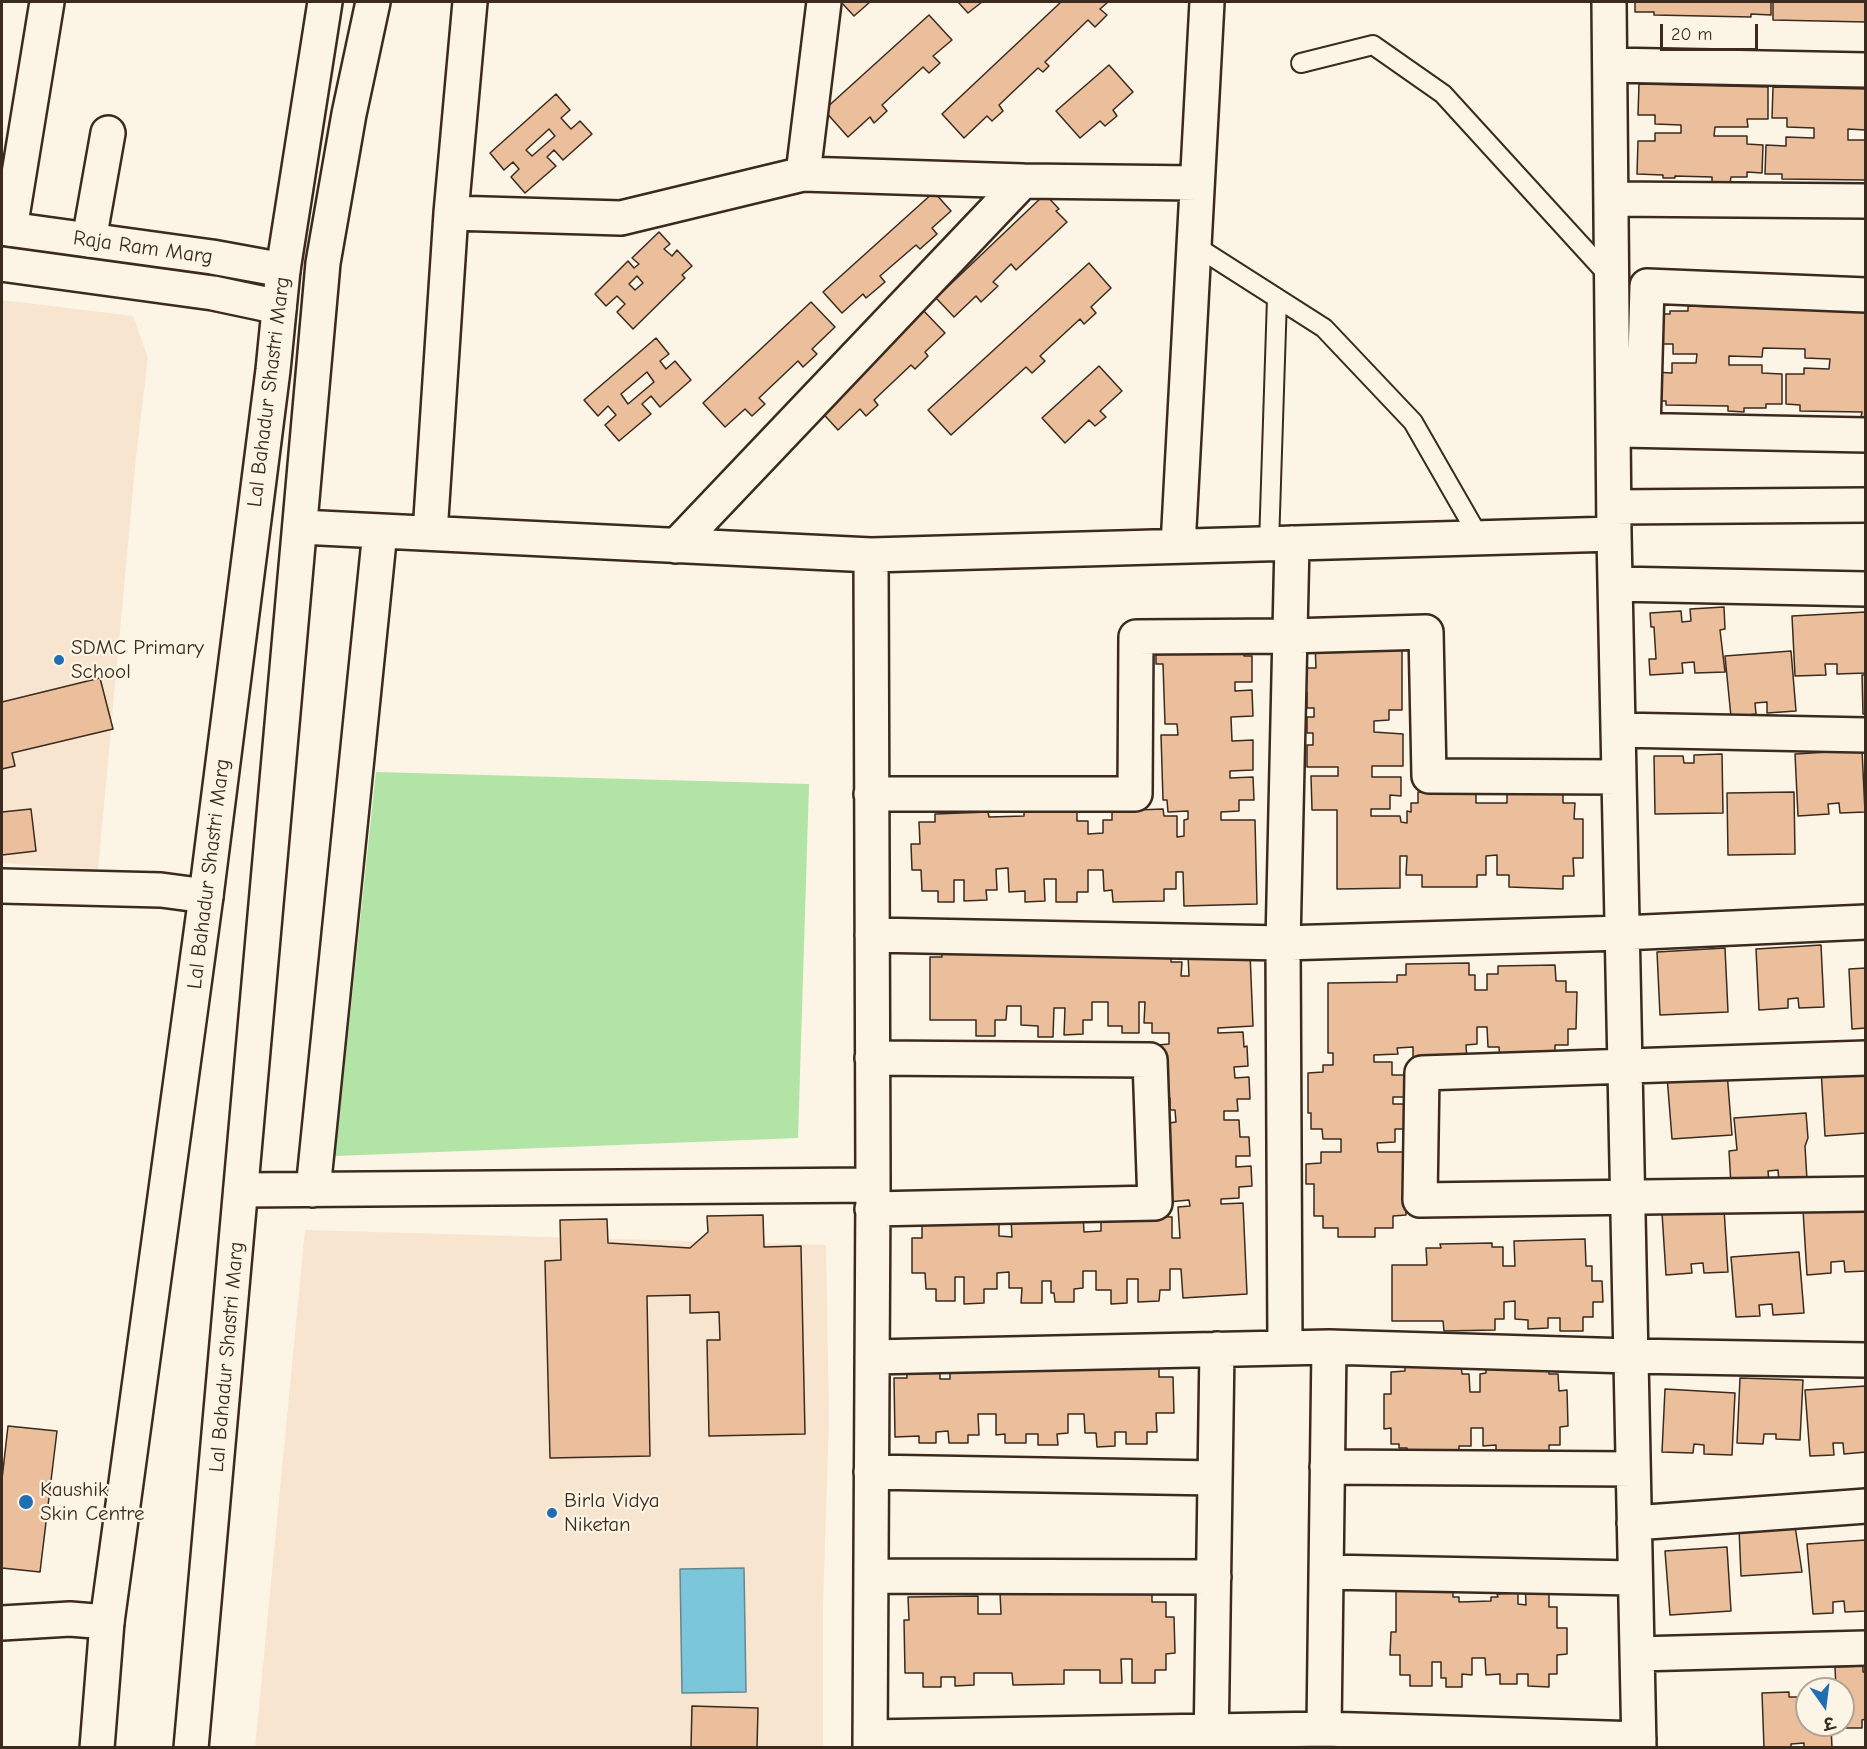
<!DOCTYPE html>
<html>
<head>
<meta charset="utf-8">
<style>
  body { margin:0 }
  #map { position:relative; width:1867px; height:1749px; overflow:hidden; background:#fcf5e5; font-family:"Comic Neue","Playpen Sans Deva",sans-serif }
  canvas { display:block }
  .frame { position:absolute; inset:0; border:3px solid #3b2a1e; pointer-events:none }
  .north { position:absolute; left:1795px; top:1677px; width:60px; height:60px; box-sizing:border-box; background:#fcf5e5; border:2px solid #afa495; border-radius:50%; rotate:166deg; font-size:16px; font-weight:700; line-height:24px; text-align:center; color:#3b2a1e }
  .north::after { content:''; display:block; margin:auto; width:21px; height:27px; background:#1f6fb2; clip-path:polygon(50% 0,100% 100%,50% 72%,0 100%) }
  .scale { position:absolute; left:1660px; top:24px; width:98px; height:27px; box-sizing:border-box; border:3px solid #3b2a1e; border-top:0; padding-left:8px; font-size:18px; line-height:21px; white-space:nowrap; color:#3b2a1e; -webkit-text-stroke:4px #fcf5e5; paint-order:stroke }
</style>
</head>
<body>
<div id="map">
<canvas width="1867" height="1749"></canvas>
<div class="frame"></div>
<div class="north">उ</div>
<div class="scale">20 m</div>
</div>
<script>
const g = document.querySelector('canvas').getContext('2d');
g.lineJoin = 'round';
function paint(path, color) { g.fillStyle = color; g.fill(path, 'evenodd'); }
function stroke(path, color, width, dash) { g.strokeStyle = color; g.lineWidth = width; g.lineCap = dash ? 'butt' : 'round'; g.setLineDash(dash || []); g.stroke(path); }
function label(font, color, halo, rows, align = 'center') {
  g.font = font + ' "Comic Neue",sans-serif'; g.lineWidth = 4.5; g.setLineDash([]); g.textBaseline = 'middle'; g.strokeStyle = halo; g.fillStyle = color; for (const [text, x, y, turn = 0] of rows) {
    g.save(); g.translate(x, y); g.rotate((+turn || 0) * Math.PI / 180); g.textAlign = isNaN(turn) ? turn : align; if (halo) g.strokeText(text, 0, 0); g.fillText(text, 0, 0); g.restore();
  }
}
const built = new Path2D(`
  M2 300 133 316 148 358 136 457 98 870 2 863Z
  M305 1230 826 1245 829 1418 823 1607V1747L255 1748Z`);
const green = new Path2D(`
  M376 772 809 784 798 1138 335 1156Z`);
const water = new Path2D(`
  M744 1568 746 1692 682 1693 680 1569Z`);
const building = new Path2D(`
  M841 2H870L854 16Z
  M958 2H982L968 13Z
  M1061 2H1108L1100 9 1107 15 1095 27 1088 20 1045 62 1049 66 1043 72 1038 68 999 105 1003 111 992 121 987 116 964 138 942 114Z
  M1635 2H1771V15L1751 14V17L1654 15V12H1635Z
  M1773 2H1866V22L1773 20Z
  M929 15 952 40 933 56 940 63 929 73 923 67 882 105 887 111 874 123 870 117 848 137 824 110Z
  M1109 65 1133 92 1113 110 1117 116 1105 126 1100 121 1080 138 1056 111Z
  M1639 84 1768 87V119H1747L1748 127H1715L1714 136H1747V144L1763 145 1762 173 1747 172V177H1731L1730 183 1712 182V177L1675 176V178H1663V175L1637 174 1638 141H1655V133H1681V125L1655 124V115H1638Z
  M1773 87 1866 89V130L1848 129V140H1866V180L1782 179V174H1765L1766 145 1786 146V137L1814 138V128L1787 127V118H1772Z
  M556 94 570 110 561 118 571 129 580 121 592 134 563 160 554 150 547 157 556 166 525 193 511 177 519 169 513 162 504 170 490 153ZM549 129 555 136 532 156 526 150Z
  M934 192 951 211 932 228 937 234 920 249 916 245 880 276 885 282 866 298 863 294 842 313 823 292Z
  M1045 194 1059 209 1056 211 1067 222 1016 270 1011 264 993 282 998 286 981 302 976 296 954 317 936 298Z
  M659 232 670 244 664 249 672 256 677 250 692 266 682 275 685 278 633 329 617 312 625 304 617 296 606 306 595 294 628 261 634 268 639 264 632 258ZM637 276 643 283 635 290 629 284Z
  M1089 263 1111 288 1091 307 1096 313 1084 324 1080 319 1040 356 1045 361 1032 373 1026 367 951 435 928 410Z
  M811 302 835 327 812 349 817 354 803 367 798 361 759 398 765 404 752 416 745 409 725 427 703 403Z
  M1717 304 1866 307V417H1861L1862 412 1800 411V405L1786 404V374H1804V368L1829 369 1830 359 1805 358V349L1763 348 1762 357 1729 356V365H1762V373L1782 374V404H1766V408H1744V412L1728 411V406L1666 405V401H1654V372L1672 373V363H1696L1697 354H1673V344H1651L1652 314H1670V311H1688V306L1717 307Z
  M921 308 945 333 925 352 928 356 915 369 911 365 874 400 878 405 866 416 860 409 838 430 817 407Z
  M656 338 669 354 660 361 666 369 675 361 691 380 660 407 651 396 642 404 651 414 619 441 605 425 616 415 608 406 598 416 584 400ZM647 372 654 382 628 404 621 394Z
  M1099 366 1122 391 1100 411 1106 417 1095 426 1089 420 1065 443 1042 418Z
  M1724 607 1725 629 1720 630 1725 672 1695 673 1694 662 1682 663 1683 673 1650 675 1649 659H1656L1654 627H1651L1650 613 1681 611 1682 622 1691 621 1690 609Z
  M1866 612V673L1837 674V664H1825L1826 675 1795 676 1792 616Z
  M1243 644 1244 656H1252V682H1235V691L1252 690 1253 716 1231 717 1232 741 1253 740V770L1230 771V778L1253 777 1254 800H1239V811L1221 812V820H1255L1257 904 1184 906 1183 872H1176V889H1164V901L1113 902 1112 890 1104 891 1103 870H1088V892H1077V902H1056V879H1044L1045 901 1025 902V891L1009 892 1008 868 996 869 997 890H986L987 900 964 901V880H954V902H938V891H922L921 870H912L911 844H920L919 822H935V814L988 812 989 817 1024 816V812L1077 811V821H1088V834L1103 833V820H1112V811L1163 809 1164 816H1177V837L1184 836V820L1188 819V811L1168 812 1167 800H1163L1161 735H1178L1177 724H1165L1163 664H1156V646Z
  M1315 644H1402V710H1389V720L1374 721V732L1403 734V766H1372V777H1401V796L1390 795V809H1371V816H1400L1401 822 1407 823V811L1411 812V803H1418V792H1476V803H1507V792H1563V803H1575L1574 819H1583V858H1573L1574 876H1563V889L1509 887V875H1497V855L1486 856V875H1477V887H1422V875H1406L1407 856H1400V888L1337 889V810H1312L1311 776H1338V767H1307V745H1313V733H1307V717H1314V708H1307V692H1301V668H1316Z
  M1791 651 1796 711 1767 713V702L1755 703 1756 714 1731 717 1725 656Z
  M1862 675H1866V714H1863Z
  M100 678 113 729 12 753 15 766 2 769V702Z
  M1862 750 1865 812 1840 813 1839 803 1828 804 1829 814 1798 816 1795 754Z
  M1722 754 1723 813 1655 814 1654 756H1683L1684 763H1694V755Z
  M1794 792 1795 854 1728 855 1727 793Z
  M31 809 36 851 2 855V812Z
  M1821 945 1824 1007 1799 1008 1798 998 1788 999V1008L1759 1010 1756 949Z
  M941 947H1171V962H1182L1181 976H1189L1188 955 1250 953 1253 1026 1218 1028V1033L1243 1032 1244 1047 1247 1046 1248 1066 1234 1067 1235 1078 1249 1077 1250 1099H1237L1238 1111H1224V1120H1239L1240 1137H1249L1250 1156H1236V1167L1251 1166 1252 1186 1239 1187V1198L1221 1199V1204L1243 1203 1247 1294 1183 1298 1181 1269H1170V1290H1160L1159 1301 1138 1302V1279H1127V1303L1111 1304V1290H1096V1271H1083V1288L1074 1289V1302H1055L1054 1293H1051V1281H1042V1303H1021L1022 1288H1009V1272L997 1273V1289H984V1303L964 1304V1277H955V1301H936V1289H926L925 1273H912V1238H922V1217L999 1214V1236L1012 1237 1011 1219 1083 1213 1084 1232 1101 1231V1214L1172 1217V1238H1180L1178 1207 1190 1206 1189 1200 1168 1202 1164 1134 1169 1133V1123L1176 1122 1175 1110H1170V1098H1158L1157 1077H1168L1167 1067 1159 1068 1158 1045 1169 1044V1033H1152V1023H1144L1145 1002H1139V1033H1122V1026H1108V1002H1092V1020H1083V1034L1064 1035 1065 1008H1054L1053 1037H1038V1026L1021 1025V1006H1007L1006 1020H995V1036H976V1020H930V957H942Z
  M1725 948 1728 1012 1660 1015 1657 952Z
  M1469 963V975H1475V990H1487V974H1498V966L1555 965 1556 981H1566V992H1577L1576 1029H1568V1045H1555V1059L1500 1060 1499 1047H1488L1487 1027H1477V1044L1466 1045 1467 1060 1413 1061V1047L1397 1048 1398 1054 1374 1055V1062H1392V1075H1405V1097H1393V1104H1405V1129H1395V1142L1377 1143 1378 1152H1404L1406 1215 1393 1216V1228H1375V1237H1338V1228H1323V1216H1314V1184H1306V1164L1321 1163V1152H1341V1139H1323L1322 1129H1311V1113H1308V1073L1323 1072V1065H1333V1053H1328V983L1397 982V975H1406V964Z
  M1866 968V1028L1852 1029 1849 969Z
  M1866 1066V1133L1825 1136 1821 1069Z
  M1727 1072 1732 1135 1672 1139 1667 1076Z
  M1806 1113 1808 1138 1805 1146 1807 1180 1779 1182 1778 1170 1768 1171 1769 1182 1731 1185 1729 1151 1737 1150 1734 1118Z
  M1866 1206V1271L1845 1272 1844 1261 1831 1262V1273L1807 1275 1803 1210Z
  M1724 1209 1728 1272 1704 1273 1703 1263 1691 1264 1692 1273 1666 1275 1662 1213Z
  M763 1215 764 1247 801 1246 805 1434 709 1436 707 1340H720L719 1312 690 1313V1295L647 1296 650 1456 550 1458 545 1261 561 1260 560 1220 607 1219 608 1243 690 1248 708 1232 707 1216Z
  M1585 1239 1586 1266H1592V1281H1602L1603 1302H1593V1317H1583V1331H1560V1318H1548V1328L1528 1329V1320L1515 1319V1301L1504 1302V1319H1495V1330L1444 1331 1443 1321H1392V1265H1427L1426 1248H1441L1440 1244 1492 1243V1247H1503V1266H1515L1514 1241Z
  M1799 1252 1804 1313 1773 1315 1772 1304 1759 1305 1760 1316 1736 1317 1731 1257Z
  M1116 1354V1368H1127V1354L1159 1367V1377H1173L1174 1413H1156L1157 1432H1147V1444H1126V1432H1115V1446L1097 1447 1096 1433H1085L1084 1414H1068V1433L1057 1434 1058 1445H1038V1434H1026V1443H1005V1434L996 1435V1414H978L979 1435H968V1443H949L948 1431 936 1432V1443H919V1436L895 1437 894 1378H907L906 1359 940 1358V1379H950V1358Z
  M1548 1362 1549 1374H1558L1559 1391 1567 1390 1568 1426 1560 1427V1445H1549V1457L1496 1459V1445L1483 1446V1428H1471V1446H1459V1458L1407 1459V1448H1399V1444H1391V1428L1384 1429V1394H1391V1372L1405 1371V1366L1461 1365 1462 1374H1469L1470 1392H1480V1374L1486 1373V1364Z
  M1740 1378 1803 1380 1800 1440 1776 1439V1434H1764L1763 1444 1737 1443Z
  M1866 1386V1452L1844 1454 1843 1443H1833L1834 1455 1810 1456 1805 1390Z
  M1665 1389 1735 1393 1732 1455 1704 1454V1445L1694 1444 1693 1453 1662 1452Z
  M8 1426 57 1431 40 1572 2 1568V1479Z
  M1795 1526 1802 1572 1741 1576 1739 1528Z
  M1866 1540V1611L1845 1612 1844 1601 1833 1602V1613L1813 1614 1807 1544Z
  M1727 1547 1731 1611 1670 1615 1665 1551Z
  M1525 1581H1539V1593H1549V1607H1557V1628H1567V1654L1557 1655V1674H1549V1687L1528 1686V1674H1517V1684H1500V1674L1486 1675 1485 1658H1472V1675L1462 1674V1687H1446V1678H1441V1662H1432V1686H1410V1675H1400V1655H1390L1391 1632H1396V1584L1453 1583V1597H1459V1602L1491 1601V1597H1498L1497 1594 1518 1593V1604L1526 1605Z
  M1152 1590V1602H1166V1617H1174L1175 1653 1166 1654V1670H1155V1683H1132V1659H1121L1122 1683H1100V1670H1064V1684L1013 1685 1012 1673H974V1685L955 1686V1677H941V1687H923V1673H905L904 1620H909L908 1597 978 1596V1614H1001L1000 1593Z
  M1863 1666V1672H1866V1719L1862 1720V1728H1837V1725H1843V1689H1836L1835 1667Z
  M1789 1692V1697H1801V1692H1807V1725H1831L1832 1748H1804V1743L1791 1744V1748H1764L1762 1693Z
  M692 1706 758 1708 757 1748H691Z`);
const service = new Path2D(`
  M1301 63 1373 45 1443 94 1610 277
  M1194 245 1324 328 1413 422 1479 537
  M1269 544 1277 298`);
const minor = new Path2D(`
  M1609 2 1614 534 1639 1748
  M1610 65 1866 70
  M803 174 824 2
  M1611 199 1866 201
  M451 213 621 218 803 174 1023 181
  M10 229 47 2
  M89 240 108 133
  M1621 430 1866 435
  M1643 430 1647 286 1866 295
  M1614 507 1866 505
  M430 533 451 213 470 2
  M676 546 1023 181 1197 183
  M1178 546 1207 2
  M871 555 1614 534
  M1615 584 1866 589
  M1618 730 1866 735
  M871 794H1135L1136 637 1290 636 1426 632 1429 776 1619 777
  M2 886 161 890 206 896
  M872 935 1283 943 1622 933 1866 922
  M872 1058 1150 1060 1155 1203 872 1209
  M1866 1058 1422 1073 1420 1200 1866 1194
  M241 1190 873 1185 871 555 300 527
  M313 1190 380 531
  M1285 1348 1283 943 1292 543
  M872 1357 1329 1347 1630 1356 1866 1360
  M1327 1467 1633 1469
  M871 1472 1215 1478
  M1634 1523 1866 1506
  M1326 1572 1635 1578
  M871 1576 1214 1577
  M2 1623 70 1619 107 1622
  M1637 1654 1866 1648
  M1324 1729 1329 1347
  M870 1737 1324 1729 1639 1739
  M870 1748 873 1186
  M1211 1748 1217 1349`);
const tertiary = new Path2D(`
  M2 228 212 257 283 270
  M2 264 213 293 279 307`);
const secondary = new Path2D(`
  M97 1748 107 1622 206 896 273 370 283 270 325 2
  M191 1748 323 263 349 114 373 2`);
const markers = [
  [59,660,6,"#1f6fb2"],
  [26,1502,8,"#1f6fb2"],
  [552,1513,6,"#1f6fb2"]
];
const streetNames = [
  ["Raja Ram Marg",143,248,8],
  ["Lal Bahadur Shastri Marg",269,392,-83],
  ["Lal Bahadur Shastri Marg",209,874,-83],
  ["Lal Bahadur Shastri Marg",227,1357,-85]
];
const poiNames = [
  ["SDMC Primary",71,648],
  ["School",71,672],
  ["Kaushik",40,1490],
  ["Skin Centre",40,1514],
  ["Birla Vidya",564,1501],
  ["Niketan",564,1525]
];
paint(built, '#f7e5cf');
paint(green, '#b1e4a5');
paint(water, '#7cc6dc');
stroke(water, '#628890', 1.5);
paint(building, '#ebbf9b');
stroke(building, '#3b2a1e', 1.5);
stroke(service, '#3b2a1e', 22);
stroke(minor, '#3b2a1e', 38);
stroke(tertiary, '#3b2a1e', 38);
stroke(secondary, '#3b2a1e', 38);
stroke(service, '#fcf5e5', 18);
stroke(minor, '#fcf5e5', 33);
stroke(tertiary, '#fcf5e5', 33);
stroke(secondary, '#fcf5e5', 33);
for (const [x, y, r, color] of markers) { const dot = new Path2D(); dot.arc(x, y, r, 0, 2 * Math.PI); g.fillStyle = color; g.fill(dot); stroke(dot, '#fcf5e5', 2); }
label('21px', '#3b2a1e', '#fcf5e5', streetNames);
label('21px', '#3b2a1e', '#fcf5e5', poiNames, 'left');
</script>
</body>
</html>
